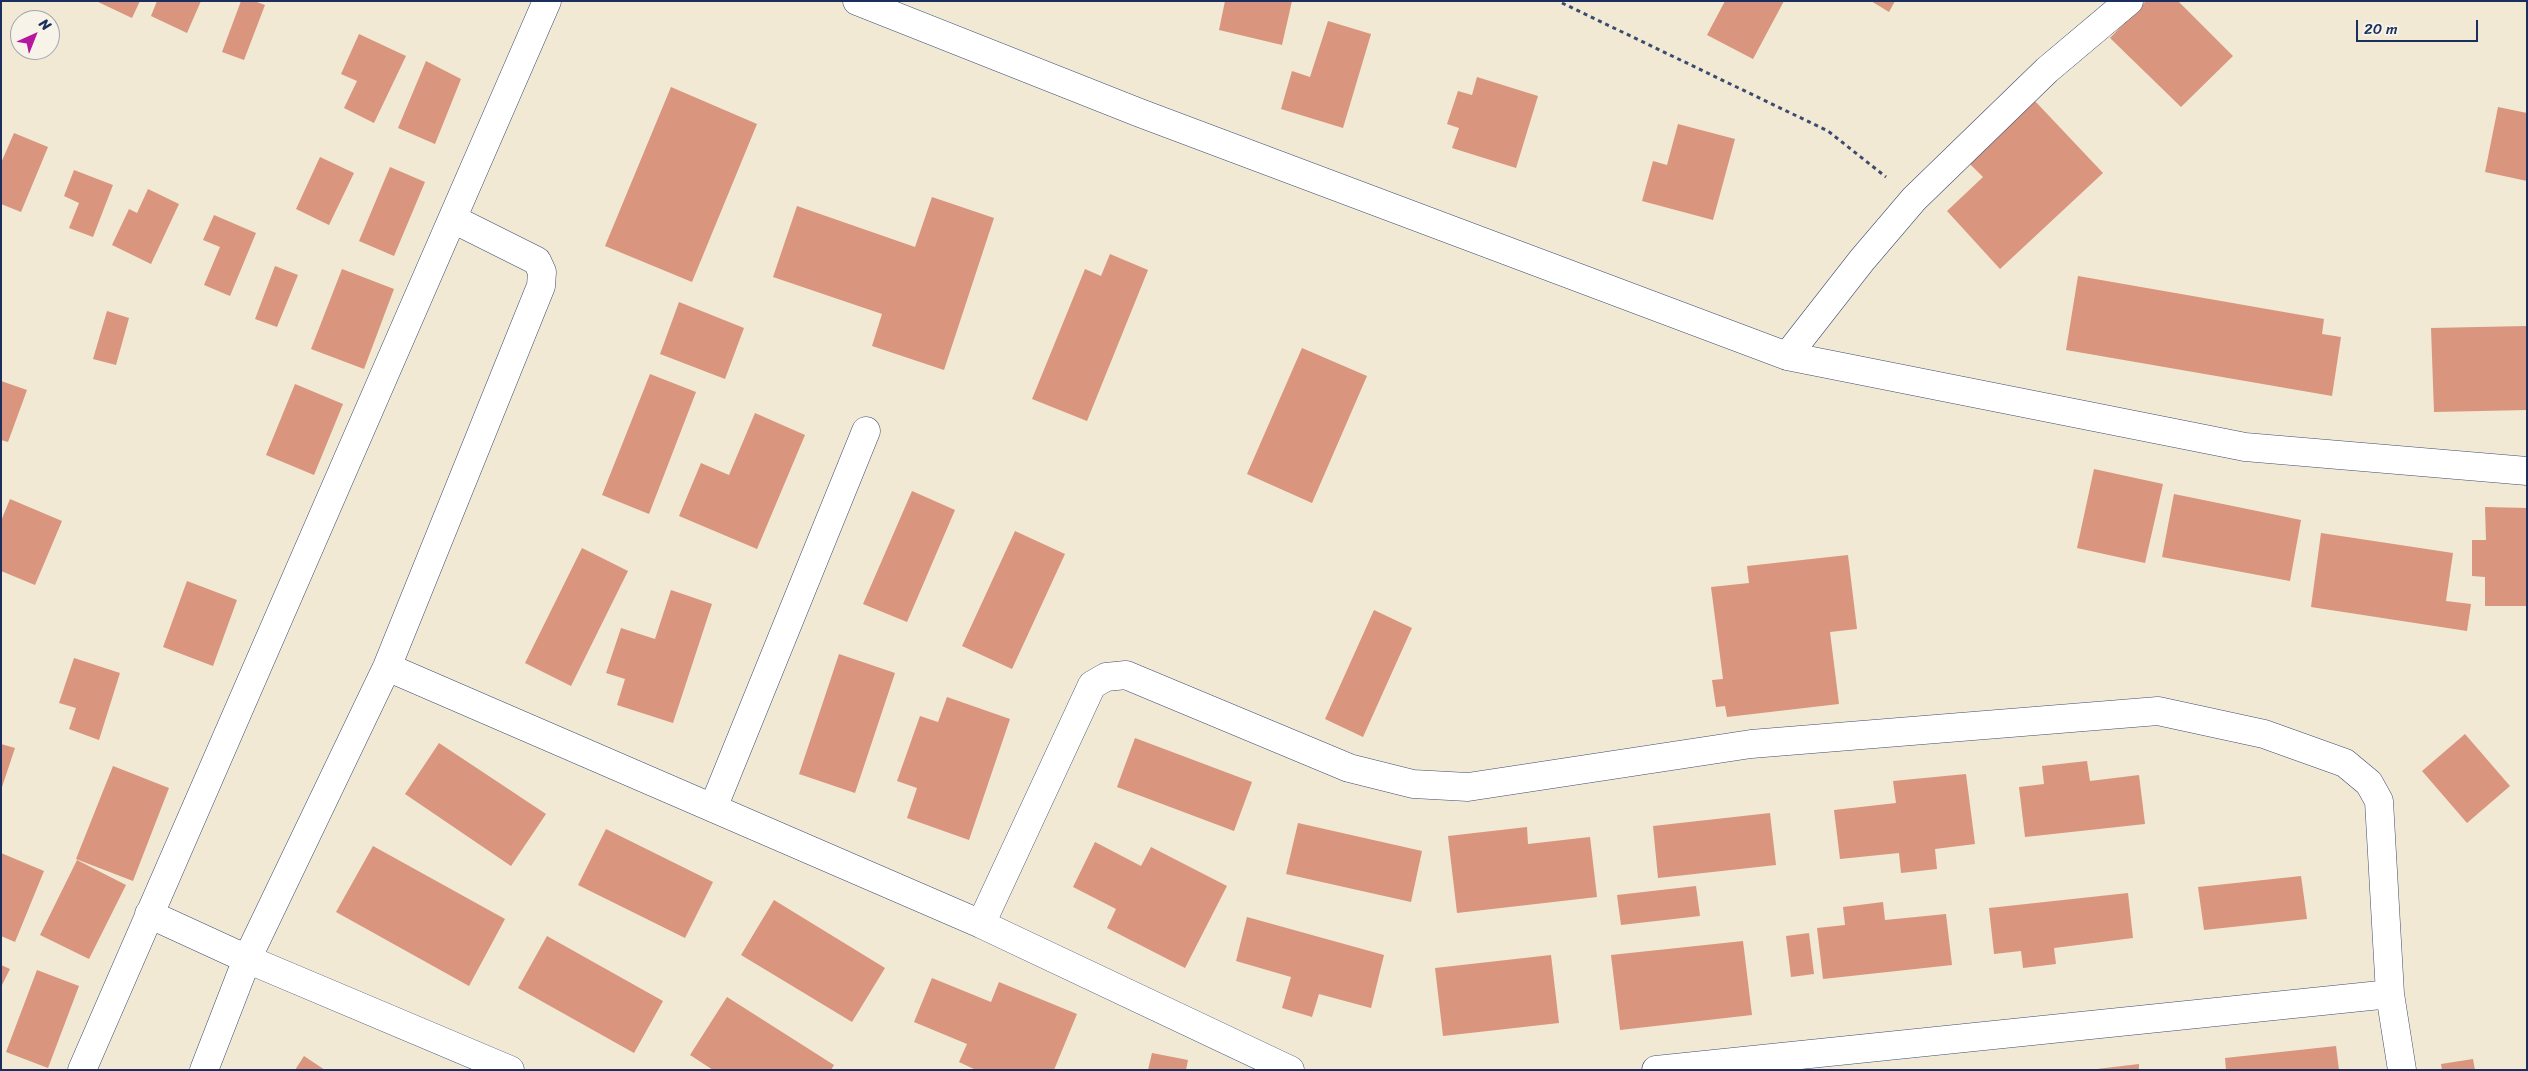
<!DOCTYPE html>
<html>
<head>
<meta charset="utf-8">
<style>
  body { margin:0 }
  #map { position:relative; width:2528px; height:1071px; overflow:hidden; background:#f1e9d3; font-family:Sriracha,sans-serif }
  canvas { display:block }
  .frame { position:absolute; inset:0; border:2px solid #1b2f5e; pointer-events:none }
  .north { position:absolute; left:10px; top:10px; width:50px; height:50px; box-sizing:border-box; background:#f7f3e8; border:1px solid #9fa5b1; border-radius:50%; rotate:44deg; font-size:14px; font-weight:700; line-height:20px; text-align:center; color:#1b2f5e }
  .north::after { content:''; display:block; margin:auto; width:18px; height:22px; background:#b5179e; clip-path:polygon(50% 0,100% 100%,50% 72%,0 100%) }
  .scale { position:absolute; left:2356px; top:20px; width:122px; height:22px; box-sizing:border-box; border:2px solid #1b2f5e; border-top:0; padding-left:6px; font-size:15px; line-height:18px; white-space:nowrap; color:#1b2f5e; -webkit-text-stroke:4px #f7f3e8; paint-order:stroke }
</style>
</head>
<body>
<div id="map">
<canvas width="2528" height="1071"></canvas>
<div class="frame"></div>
<div class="north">N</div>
<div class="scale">20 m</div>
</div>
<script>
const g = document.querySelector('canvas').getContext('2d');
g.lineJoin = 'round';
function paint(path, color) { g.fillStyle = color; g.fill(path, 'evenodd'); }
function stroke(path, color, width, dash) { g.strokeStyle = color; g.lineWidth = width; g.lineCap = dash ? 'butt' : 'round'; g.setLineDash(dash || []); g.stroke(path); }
const building = new Path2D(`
  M96 1H140L132 18Z
  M157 1H201L187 33 151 16Z
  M241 1H254L265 5 244 60 222 52Z
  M1225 1H1292L1282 45 1219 30Z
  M1725 1H1784L1753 59 1707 35Z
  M1871 1H1895L1889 12Z
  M2146 1H2178L2233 56 2181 107 2110 38Z
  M1328 21 1371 34 1343 128 1281 109 1292 71 1310 77Z
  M359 34 406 56 374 123 344 108 357 81 341 74Z
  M426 61 461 79 435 144 398 128Z
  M1477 77 1538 96 1516 168 1452 148 1459 128 1447 124 1458 91 1472 95Z
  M671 87 757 124 692 282 605 246Z
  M2034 100 2103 173 2000 269 1947 211 1983 177 1968 162Z
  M2498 107 2527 113V181L2485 172Z
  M1678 124 1735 139 1713 220 1642 201 1653 161 1667 165Z
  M14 133 48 147 21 212 1 204V163Z
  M320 157 354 173 329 225 296 209Z
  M390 167 425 182 394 256 359 241Z
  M74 170 113 185 93 237 69 228 79 203 64 196Z
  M148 189 179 204 151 264 112 245 129 209 137 213Z
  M932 197 994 218 944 370 872 346 882 314 773 277 797 206 915 247Z
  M214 215 256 233 230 296 204 285 220 247 203 240Z
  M1110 254 1148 270 1087 421 1032 399 1085 269 1101 276Z
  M275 266 298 275 277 327 255 319Z
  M342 269 394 289 364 369 311 349Z
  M2078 276 2324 319 2322 334 2341 337 2332 396 2066 350Z
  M679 302 744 328 725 379 660 354Z
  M107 311 129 318 116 365 93 359Z
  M2527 326V410L2434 412 2431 328Z
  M1302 348 1367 376 1312 503 1247 474Z
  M650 374 696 392 649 514 602 495Z
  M1 381 27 390 8 442 1 440Z
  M295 384 343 404 314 475 266 455Z
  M755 413 805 435 757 549 679 516 701 463 729 475Z
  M2094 469 2163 484 2145 563 2077 548Z
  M912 491 955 510 907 622 863 604Z
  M2174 494 2301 520 2290 581 2162 557Z
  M10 499 62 521 35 585 1 571V521Z
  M2485 507 2527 508V606H2485V577L2472 576V540H2486Z
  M1015 531 1065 554 1012 669 962 646Z
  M2321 533 2453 553 2446 601 2471 604 2467 631 2311 607Z
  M582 548 628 571 571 686 525 663Z
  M1848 555 1857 629 1830 632 1839 704 1727 717 1725 706 1716 707 1712 680 1723 679 1711 587 1749 583 1747 566Z
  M187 581 237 600 213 666 163 647Z
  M671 590 712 604 673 723 617 705 625 679 606 673 621 628 655 639Z
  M1374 610 1412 628 1363 737 1325 719Z
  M839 654 895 673 855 793 799 774Z
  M74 658 120 673 99 740 69 729 76 708 59 703Z
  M947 697 1010 719 969 840 907 818 917 788 897 781 920 716 938 722Z
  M2465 734 2510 786 2467 823 2422 771Z
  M1135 738 1252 782 1234 831 1117 787Z
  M439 743 546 814 511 866 405 794Z
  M1 744 15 748 2 787H1Z
  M2087 761 2090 781 2139 775 2145 824 2025 837 2019 787 2044 784 2042 766Z
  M113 766 169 788 133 881 76 859Z
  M1966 774 1975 844 1935 849 1937 869 1901 873 1899 853 1840 859 1834 810 1896 803 1893 781Z
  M1770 813 1776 865 1658 878 1653 826Z
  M1298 823 1422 851 1411 902 1286 874Z
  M1527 827 1528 844 1590 837 1597 897 1457 913 1448 836Z
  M606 829 713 882 685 938 578 885Z
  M1095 842 1141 866 1151 847 1227 886 1185 968 1107 928 1116 909 1073 887Z
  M373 846 505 919 469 986 336 912Z
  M1 853 44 871 15 942 1 936Z
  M77 860 126 885 89 959 40 935Z
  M2301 876 2307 919 2204 930 2198 887Z
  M1696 886 1700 916 1621 925 1617 895Z
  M2128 893 2133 938 2054 948 2056 964 2023 968 2021 951 1994 954 1989 908Z
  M774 900 885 968 852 1022 741 955Z
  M1883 902 1885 920 1946 914 1952 965 1823 979 1817 928 1845 925 1843 907Z
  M1247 917 1384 955 1371 1008 1319 994 1312 1017 1282 1008 1291 977 1236 961Z
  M1809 933 1814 974 1791 977 1786 936Z
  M547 936 663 1001 634 1053 518 988Z
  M1743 941 1752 1015 1620 1030 1611 955Z
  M1551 955 1559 1023 1443 1036 1435 968Z
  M1 965 10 969 1 987Z
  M37 970 79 986 48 1068 6 1052Z
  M932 978 991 1002 999 982 1077 1014 1054 1070H976L959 1062 967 1044 914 1022Z
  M727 997 834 1065 831 1070H713L690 1055Z
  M2336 1046 2339 1070H2226L2225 1058Z
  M1152 1053 1188 1060 1186 1070H1148Z
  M304 1056 325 1070H295Z
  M2473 1059 2475 1070H2442L2441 1064Z
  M2139 1064V1070H2098L2097 1069Z`);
const path = new Path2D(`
  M1562 3 1828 131 1886 177`);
const minor = new Path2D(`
  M857 1 1140 113 1787 356 2245 447 2527 471
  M1787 356 1862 260 1914 199 2047 70 2129 1
  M387 667 981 924 1290 1070
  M713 808 866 431
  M149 914 247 959 510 1070
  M981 924 1092 685 1106 677 1126 675 1349 768 1413 784 1468 787 1751 744 2158 711 2264 734 2345 763 2369 783 2379 801 2390 994
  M82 1070 547 1
  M204 1070 247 959 387 667 541 286 542 272 537 261 453 219
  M1656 1070 2390 994 2402 1070`);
paint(building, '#d9957d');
stroke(minor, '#3b4b70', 29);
stroke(path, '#3b4b70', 3, [4, 4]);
stroke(minor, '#fff', 28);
</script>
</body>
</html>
